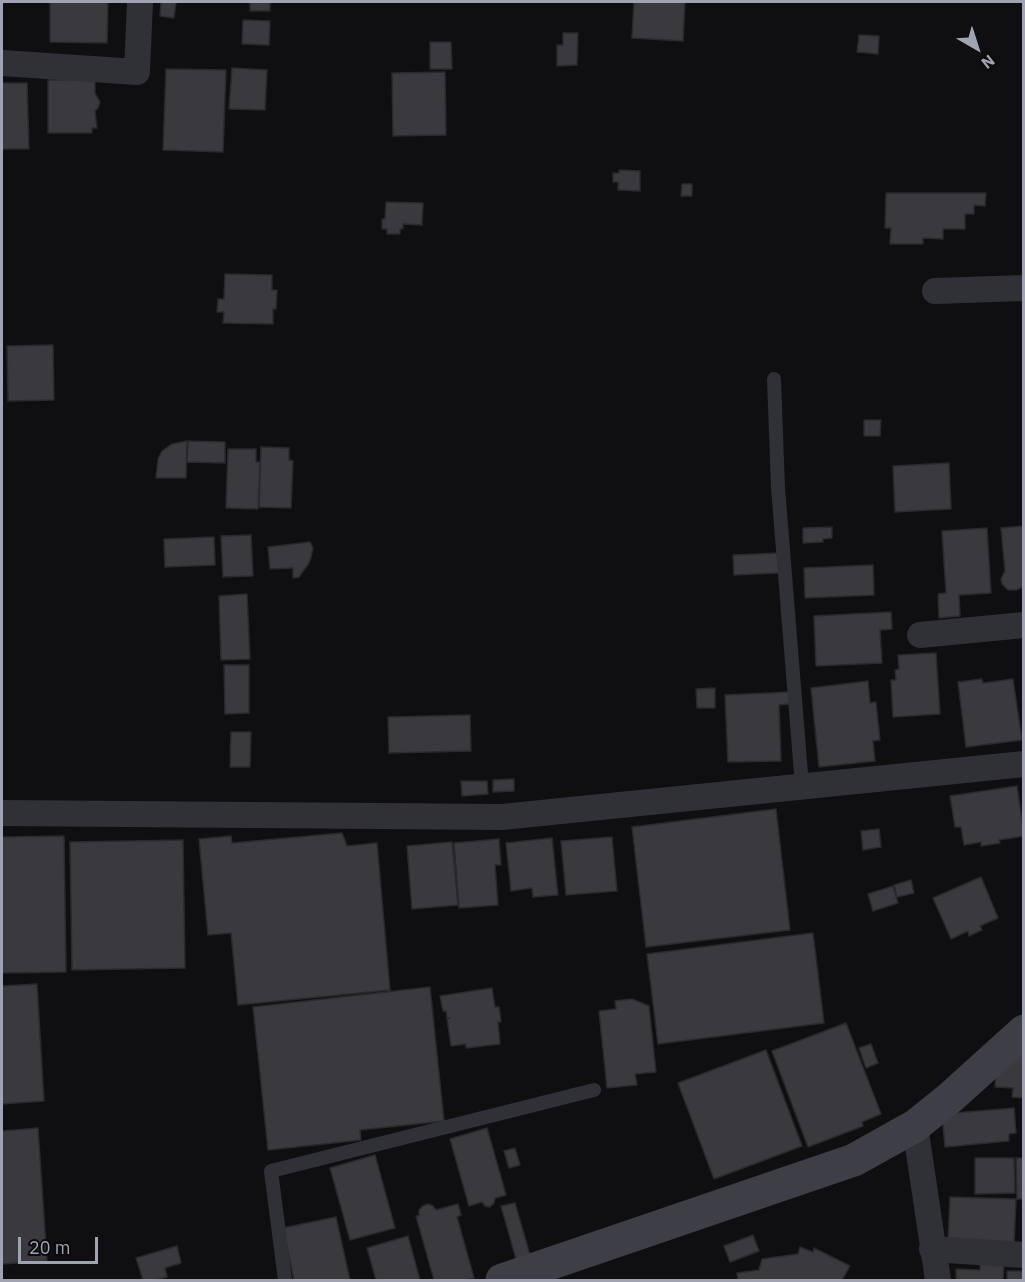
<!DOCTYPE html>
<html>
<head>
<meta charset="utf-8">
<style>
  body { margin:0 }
  #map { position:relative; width:1025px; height:1282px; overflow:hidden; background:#0f0f11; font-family:"IBM Plex Sans",sans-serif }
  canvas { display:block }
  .frame { position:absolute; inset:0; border:3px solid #a0a4b2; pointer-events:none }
  .north { position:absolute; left:947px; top:18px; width:60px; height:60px; -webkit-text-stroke:4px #0a0a0c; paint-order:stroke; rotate:141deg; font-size:16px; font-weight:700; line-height:24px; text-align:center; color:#a0a4b2 }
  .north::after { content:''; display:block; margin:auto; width:21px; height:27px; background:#a0a4b2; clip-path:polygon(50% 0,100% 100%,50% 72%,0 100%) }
  .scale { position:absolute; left:18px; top:1237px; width:80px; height:27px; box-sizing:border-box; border:3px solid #a0a4b2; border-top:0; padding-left:8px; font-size:18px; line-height:21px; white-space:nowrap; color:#a0a4b2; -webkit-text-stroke:4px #0a0a0c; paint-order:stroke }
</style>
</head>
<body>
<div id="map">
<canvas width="1025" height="1282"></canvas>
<div class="frame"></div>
<div class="north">N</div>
<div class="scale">20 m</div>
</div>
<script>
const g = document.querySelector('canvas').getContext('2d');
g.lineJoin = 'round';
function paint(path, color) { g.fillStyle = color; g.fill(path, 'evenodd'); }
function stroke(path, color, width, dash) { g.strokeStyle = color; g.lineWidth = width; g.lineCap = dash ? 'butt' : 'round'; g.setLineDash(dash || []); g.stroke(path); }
const building = new Path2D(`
  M50 2H108L107 43 50 42Z
  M161 2H176L174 18 160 16Z
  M250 2H270V11H250Z
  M634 2H685L683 41 632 38Z
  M243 20 270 21 269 45 242 44Z
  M563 33H578L577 65 557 66V45H563Z
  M859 35 879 36 878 54 857 52Z
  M430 42H451L452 69H430Z
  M232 68 267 70 265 110 229 109Z
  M166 69 226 70 223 152 163 150Z
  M445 72 446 135 393 136 392 73Z
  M95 79V93L100 102 98 108 95 111 97 128H92V133H48V80Z
  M2 83H27L29 149H2Z
  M619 170 640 171V191L618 190V182H613V173H619Z
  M682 184H692V196H681Z
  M886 193H986L985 206 974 205V214H965V229H943V239L923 238V244H890L891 228H885Z
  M386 202 423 203 422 225 403 224V229H400V234H387V229H382V219H385Z
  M225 274 272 275V290H277L276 309H273V324L223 323 224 312H217L218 299H224Z
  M53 345 54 400 8 401 7 346Z
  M864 420H881L880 436H864Z
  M187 441 186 478H156L158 459 162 451 172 444Z
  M188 441 225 442V463L187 462Z
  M261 447 289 448V460L293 461 291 508 259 507Z
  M228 449H256V462H260L258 509 226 508Z
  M949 463 951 509 895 512 893 466Z
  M1024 526V584L1021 588 1016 590H1008L1002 584 1001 579 1005 571 1001 528Z
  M832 527V538L823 539V542L803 543V528Z
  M987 528 991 593 959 595 960 616 939 618 938 594 946 593 942 531Z
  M251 535 253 576 223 577 221 536Z
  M214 537 215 565 165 567 164 539Z
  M310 542 313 548 311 557 309 563 299 577 293 578V568L270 569 268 547Z
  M779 553V573L734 575 733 555Z
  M873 565 874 595 805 598 804 568Z
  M247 594 250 659 221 660 219 596Z
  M891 612 892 629 880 630 882 663 816 666 814 616Z
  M936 653 940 714 893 717 891 680H896L895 670 899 669 898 655Z
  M224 665H249V713L225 714Z
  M982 679 983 683 1013 679 1022 740 966 747 958 682Z
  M868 681 870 703 876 702 880 740 873 741 875 761 819 767 811 688Z
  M715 688V708H697L696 689Z
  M790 692V704L779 705 781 761 728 762 725 695Z
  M470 715 471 751 389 753 388 717Z
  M231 732H251L250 767H230Z
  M514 779V791L493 792V780Z
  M461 781H487L488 794 462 796Z
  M1017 786 1024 836 999 840 1000 843 981 846V842L964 845 961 827H955L950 796Z
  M776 809 790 930 646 947 632 827Z
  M879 829 881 847 863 850 861 831Z
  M342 833 347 846 377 843 390 990 238 1005 231 933 208 935 199 839 231 836 232 843Z
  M64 836 66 972 2 973V837Z
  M612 837 617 891 566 895 561 841Z
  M552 838 558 895 533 897 532 888 511 891 506 843Z
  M499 839 501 865H495L498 905 459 908 454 843Z
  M183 840 185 968 72 970 70 842Z
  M452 842 458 905 412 909 407 846Z
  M981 877 998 918 980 926 982 930 969 936 968 931 951 939 933 898Z
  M911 880 914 893 897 897 894 885Z
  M893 886 898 903 873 911 868 894Z
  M813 933 824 1023 658 1044 647 954Z
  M37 984 44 1101 2 1104V986Z
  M430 987 444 1121 360 1130 361 1140 268 1150 253 1007Z
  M492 988 495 1007H499L501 1022H498L500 1044 466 1048V1044L451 1046 447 1019 450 1018H447L446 1011H443L440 996Z
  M632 999 649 1006 656 1072 635 1074 637 1085 607 1088 599 1011 616 1009 615 1001Z
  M846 1023 881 1114 862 1122 863 1126 808 1147 772 1051Z
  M871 1044 878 1063 866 1068 859 1048Z
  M766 1050 802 1146 714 1179 678 1083Z
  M1019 1054H1024V1098L1012 1097 1013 1088 995 1087 996 1071Z
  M1014 1108 1016 1133 1009 1134V1141L945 1147 942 1114Z
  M38 1128 47 1261 2 1264V1131Z
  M487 1128 506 1195 495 1198 494 1203 490 1207 485 1206 482 1202 469 1206 450 1139Z
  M515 1148 520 1165 509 1168 504 1151Z
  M375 1155 395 1228 350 1240 330 1168Z
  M975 1158H1014L1015 1193 975 1194Z
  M1016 1158H1024V1199H1017Z
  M950 1197 1016 1199 1014 1244 948 1242Z
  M515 1203 530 1255 516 1259 501 1206Z
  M428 1204 433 1206 436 1210 458 1204 461 1215 457 1217 474 1278 465 1280H434L416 1216H419V1210L423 1206Z
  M336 1217 350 1280H294L283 1228Z
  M753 1235 759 1251 730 1262 724 1246Z
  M408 1236 420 1280H376L367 1248Z
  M177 1246 181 1263 165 1268 167 1277 155 1280H143L136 1258Z
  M800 1247 813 1252 814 1248 850 1266 842 1280H738L737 1273 759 1270 762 1259 798 1254Z
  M980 1263 1004 1264 1003 1280H956V1269L980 1270Z
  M1007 1271H1024V1280H1007Z`);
const lane = new Path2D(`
  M774 379 778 488 802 786
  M285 1280 271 1171 594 1090`);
const street = new Path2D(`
  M2 63 137 72 140 2
  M935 291 1024 288
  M920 635 1024 625
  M2 813 502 817 1024 764
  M915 1126 938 1280
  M932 1249 1024 1255`);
const secondary = new Path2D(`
  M502 1280 854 1160 915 1126 951 1097 1024 1031`);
paint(building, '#39393e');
stroke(building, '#2a292d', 1.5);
stroke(lane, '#303136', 14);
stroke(street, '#303136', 26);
stroke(secondary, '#3e3f46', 33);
</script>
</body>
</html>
